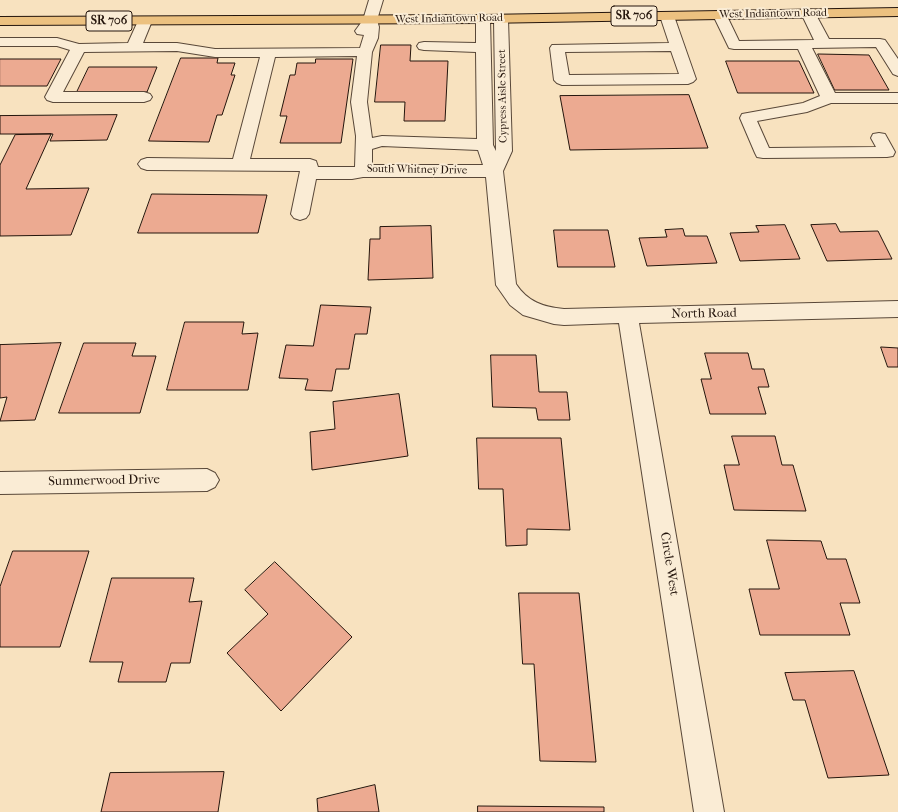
<!DOCTYPE html>
<html>
<head>
<meta charset="utf-8">
<style>
  body { margin:0 }
  canvas { display:block; background:#f8e2bf }
</style>
</head>
<body>
<canvas width="898" height="812"></canvas>
<script>
const g = document.querySelector('canvas').getContext('2d');
g.lineJoin = 'round';
function paint(path, color) { g.fillStyle = color; g.fill(path, 'evenodd'); }
function stroke(path, color, width, dash) { g.strokeStyle = color; g.lineWidth = width; g.lineCap = dash ? 'butt' : 'round'; g.setLineDash(dash || []); g.stroke(path); }
function label(font, color, halo, rows, align = 'center') {
  g.font = font + ' "IM FELL French Canon",serif'; g.lineWidth = 4; g.setLineDash([]); g.textBaseline = 'middle'; g.strokeStyle = halo; g.fillStyle = color; for (const [text, x, y, turn = 0] of rows) {
    g.save(); g.translate(x, y); g.rotate((+turn || 0) * Math.PI / 180); g.textAlign = isNaN(turn) ? turn : align; if (halo) g.strokeText(text, 0, 0); g.fillText(text, 0, 0); g.restore();
  }
}
const building = new Path2D(`
  M381 45H411L410 61H448L445 121H404L405 102H375Z
  M818 54 869 55 889 90H835Z
  M181 58H218L217 63H235L231 75H235L222 115H217L209 142 149 141Z
  M0 59H61L47 86H0Z
  M316 59H353L341 143H280L287 116H280L290 75H295L297 63H315Z
  M726 61H799L814 93H738Z
  M89 67H157L147 92H77Z
  M689 95 708 148 570 150 560 96Z
  M117 115 107 140 50 141 53 134H0V116Z
  M51 134 26 189 89 188 71 235 0 236V165L15 135Z
  M152 194 267 195 258 233H138Z
  M836 224 840 232 878 231 892 259 827 261 811 225Z
  M785 225 800 259 740 261 730 233 759 232 756 226Z
  M431 226 433 278 368 280 370 239H380V227Z
  M683 229 685 236H707L717 263 647 266 639 238 667 237 665 230Z
  M554 230H608L615 267H558Z
  M321 305 371 307 367 334H355L349 369H336L332 391 305 390 308 379 279 378 286 345 313 346Z
  M185 322H244L242 334 258 333 248 390H167Z
  M61 343 35 420 0 421 7 397 0 398V345Z
  M84 343H136L132 356H156L140 413H59Z
  M881 347 898 348V367H888Z
  M705 353H748L752 369H764L769 387H758L766 414H710L701 379H711Z
  M491 355H536L539 392H567L570 420H538L536 408 493 407Z
  M399 394 408 456 312 470 310 432 335 429 333 402Z
  M732 436H775L782 465H793L806 511 734 510 724 465H739Z
  M477 438H561L570 530 527 529V545L506 546 503 489H479Z
  M767 540 821 541 827 559H846L860 603H840L850 635H760L749 589H779Z
  M13 551H89L60 647H0V587Z
  M275 562 352 637 281 711 227 653 268 614 245 590Z
  M112 578H194L189 602 202 601 190 663H171L166 682H118L123 662H90Z
  M519 593H579L596 762 540 761 534 664H523Z
  M854 671 889 775 828 778 805 700H793L785 673Z
  M224 772 218 812H101L110 773Z
  M375 785 379 812H318L317 799Z
  M478 806 604 807V812H478Z`);
const minor = new Path2D(`
  M369 0H383L377 20 379 27 378 38 372 52 367 102 372 138 382 136 477 139 476 52 424 50 419 49 417 46 419 43 424 42 476 43V19L478 16 483 15 488 16 490 19 493 145 496 151 494 19 496 16 501 15 506 16 508 19 512 151 503 171 516 284C528 302 543 307 564 309L898 301V317L639 323 724 812H694L619 323 564 325 554 324 523 315 510 305 496 285 486 177H363L352 179H316L309 214 306 218 300 220 294 218 291 214 300 171 147 170 141 168 138 164 141 160 147 158 233 159 260 57H215L177 51 84 52 63 92H144L150 94 152 97 150 100 144 102H53L47 100 45 97 70 50 57 46H0V38H57L79 44 128 43 138 21 140 18 145 17 150 18 152 21 143 43H177L215 49 360 48 364 35 357 34 355 31 363 20ZM357 56 351 102 356 136 355 167H318L316 161 310 159H250L275 57ZM382 146 478 150 483 165H372V149Z
  M808 9 813 10 815 13 829 39H880L885 40 898 59V76L893 74 876 47 812 48 835 93H898V103H831L807 112 757 121 769 148 876 147 871 138 873 134 879 133 885 134 895 152 893 156 887 157 763 158 757 157 755 153 740 118 742 114 803 103 820 96 798 49H734L729 48 713 15 715 12 720 11 725 12 739 41 814 40 801 13 803 10Z
  M667 12 672 13 674 16 696 79 693 82 688 84 562 85 557 83 554 80 550 48 552 45 669 43 660 16 662 13ZM671 51 679 74 569 75 565 52Z
  M207 469 215 473 219 480 215 487 207 491 0 494V472Z`);
const major = new Path2D(`
  M898 8V16L483 23 0 25V17L483 15Z`);
const farStreetnames = [
  ["West Indiantown Road",773,14,-1],
  ["West Indiantown Road",449,19,-1],
  ["Cypress Aisle Street",503,96,-91],
  ["South Whitney Drive",417,170,1]
];
const shields = [
  [634,16,46],
  [109,21,46]
];
const shieldNames = [
  ["SR 706",634,16],
  ["SR 706",109,21]
];
const streetNames = [
  ["North Road",704,314,-1],
  ["Summerwood Drive",104,481,-1],
  ["Circle West",669,564,81]
];
paint(building, '#ecaa91');
stroke(building, '#24150c', 1);
stroke(minor, '#594839', 2);
stroke(major, '#24150c', 2);
paint(minor, '#faecd5');
paint(major, '#ecc180');
label('11px', '#24150c', '#faecd5', farStreetnames);
for (const [x, y, w] of shields) { const box = new Path2D(); box.roundRect(x - w / 2, y - 10, w, 20, 3); g.fillStyle = '#faecd5'; g.fill(box); stroke(box, '#24150c', 1); }
label('bold 12px', '#24150c', null, shieldNames);
label('13px', '#24150c', '#faecd5', streetNames);
</script>
</body>
</html>
